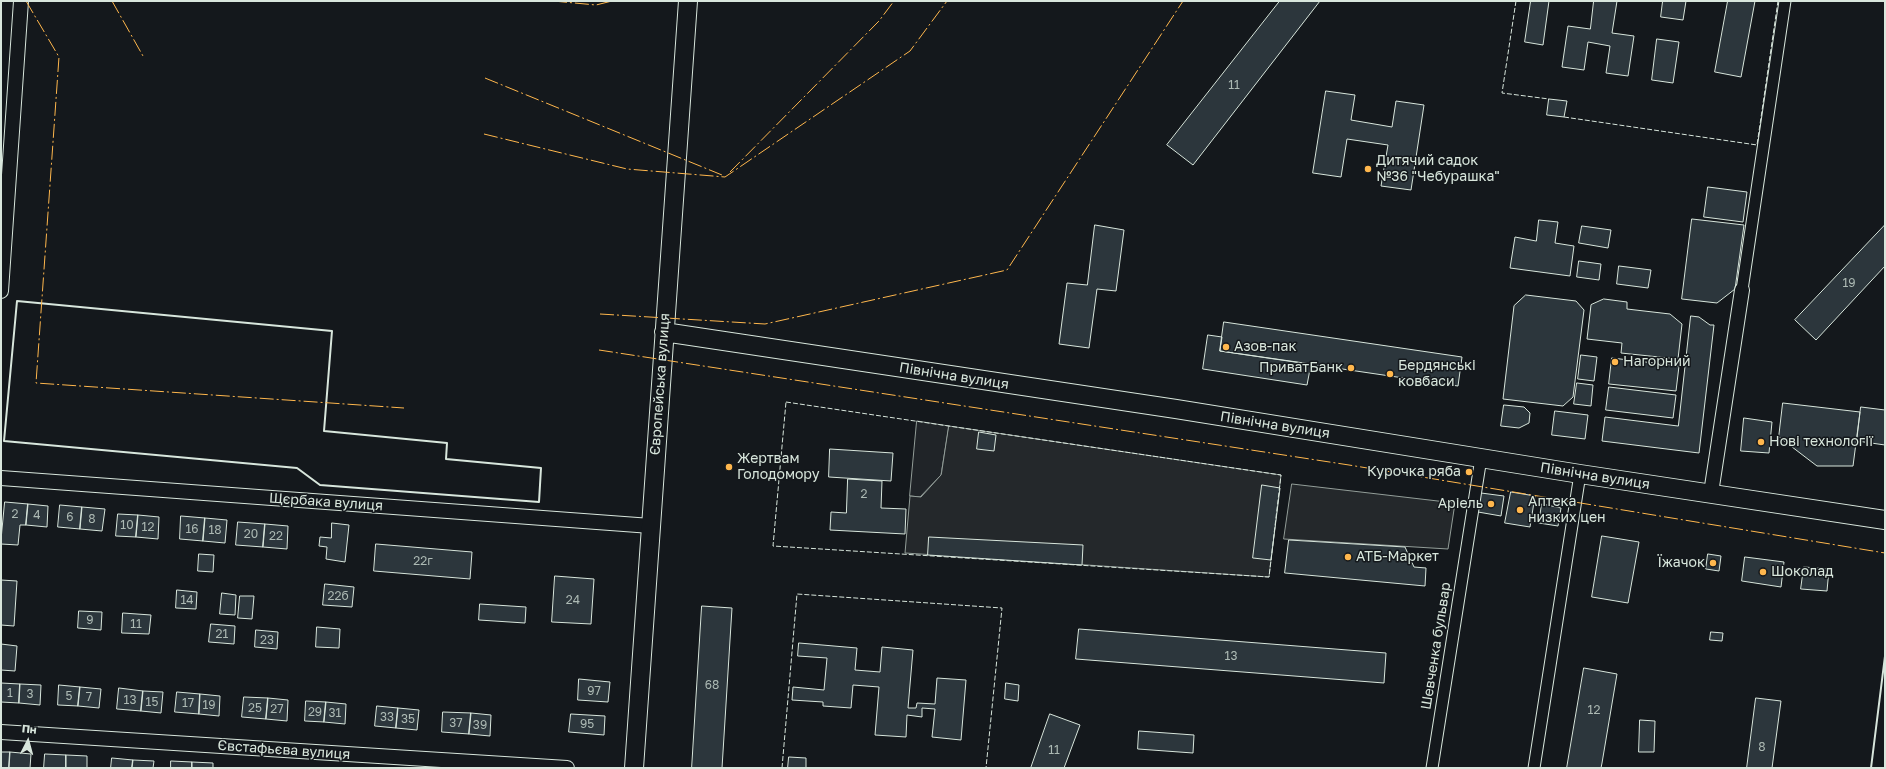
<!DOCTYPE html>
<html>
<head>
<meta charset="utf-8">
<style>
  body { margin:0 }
  #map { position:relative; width:1886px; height:769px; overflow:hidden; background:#14181c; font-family:"Golos Text",sans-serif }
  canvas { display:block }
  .frame { position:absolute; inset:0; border:2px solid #d8e6dc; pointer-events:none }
  .north { position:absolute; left:8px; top:721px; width:40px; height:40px; -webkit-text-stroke:3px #14181c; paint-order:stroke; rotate:6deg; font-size:11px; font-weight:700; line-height:16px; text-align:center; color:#d8e6dc }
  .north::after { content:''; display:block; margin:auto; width:14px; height:18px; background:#d8e6dc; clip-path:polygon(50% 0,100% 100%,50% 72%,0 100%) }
</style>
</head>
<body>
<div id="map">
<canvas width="1886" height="769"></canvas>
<div class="frame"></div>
<div class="north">Пн</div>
</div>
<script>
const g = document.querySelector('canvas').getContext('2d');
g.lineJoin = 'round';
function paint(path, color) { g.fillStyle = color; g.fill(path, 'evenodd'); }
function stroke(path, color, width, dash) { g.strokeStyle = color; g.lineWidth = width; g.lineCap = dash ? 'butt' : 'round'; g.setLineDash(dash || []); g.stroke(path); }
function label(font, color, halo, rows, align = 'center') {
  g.font = font + ' "Golos Text",sans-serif'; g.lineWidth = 3; g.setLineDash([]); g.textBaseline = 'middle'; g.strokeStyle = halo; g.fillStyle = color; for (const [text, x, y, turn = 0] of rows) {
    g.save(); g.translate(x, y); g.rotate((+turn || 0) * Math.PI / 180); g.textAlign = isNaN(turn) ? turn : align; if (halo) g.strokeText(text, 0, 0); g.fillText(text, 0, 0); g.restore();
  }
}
const green = new Path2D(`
  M917 421 949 426 941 475 920 497 910 496Z`);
const parking = new Path2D(`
  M949 426 1281 475 1269 577 905 553 910 496 921 497 941 475Z
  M1292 484 1455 503 1448 549 1284 539Z`);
const building = new Path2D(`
  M1280 1H1320L1193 165 1167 145Z
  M1531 1H1549L1543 45 1525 42Z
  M1594 1H1617L1612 33 1634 36 1628 76 1606 73 1610 46 1588 42 1584 70 1562 67 1568 26 1590 29Z
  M1663 1H1686L1683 20 1661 17Z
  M1728 1H1755L1741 77 1715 72Z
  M1657 39 1679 42 1673 83 1652 80Z
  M1326 91 1355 95 1351 120 1392 127 1396 101 1424 105 1411 190 1381 186 1388 145 1347 139 1341 177 1313 173Z
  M1549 99 1567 101 1564 117 1547 115Z
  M1708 187 1747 192 1743 222 1704 217Z
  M1692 219 1744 225 1735 289 1717 303 1682 299Z
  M1539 220 1558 222 1555 243 1574 246 1570 276 1510 268 1515 237 1536 241Z
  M1095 225 1124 230 1116 291 1097 289 1089 348 1059 344 1067 283 1087 285Z
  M1885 225V266L1816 340 1795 320Z
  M1582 226 1611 230 1608 248 1579 243Z
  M1579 261 1601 264 1599 280 1577 277Z
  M1619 266 1651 270 1648 288 1617 284Z
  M1526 295 1576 301 1584 310 1573 397 1563 406 1503 399 1514 306Z
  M1604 299 1627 302V309L1670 314 1682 324 1678 359 1621 353 1622 343 1587 339 1591 305Z
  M1691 316 1699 317 1710 325H1714L1699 453 1602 441 1605 417 1678 426Z
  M1224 322 1462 357 1458 386 1220 351Z
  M1208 335 1222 337 1220 351 1311 364 1307 385 1203 369Z
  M1581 355 1597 357 1594 381 1578 379Z
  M1612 358 1679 366 1676 391 1609 384Z
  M1577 383 1593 385 1591 406 1574 404Z
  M1609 387 1676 395 1673 418 1606 410Z
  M1783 403 1860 412 1853 466H1817L1779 437Z
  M1504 405 1524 407 1530 413 1529 423 1519 428 1501 426Z
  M1861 407 1885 410V445L1857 441Z
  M1555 411 1588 415 1585 439 1552 435Z
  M1744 418 1772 422 1769 453 1741 451Z
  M979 432 996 435 994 451 977 449Z
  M830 449 893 453 891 481 829 477Z
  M848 479 882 481 881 508 906 509 905 534 830 530 831 512 846 513Z
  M1262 485 1280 488 1271 560 1253 558Z
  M1511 492 1535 496 1530 527 1505 523Z
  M1481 493 1504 496 1501 516 1478 512Z
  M5 502 28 504 26 525H20L18 545 1 544Z
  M28 504 48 506 47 527 26 525Z
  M1542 504 1561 508 1558 526 1539 523Z
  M60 505 82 507 80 529 58 527Z
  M82 507 105 509 102 531 80 529Z
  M118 514 138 515 136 537 116 536Z
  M138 515 159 517 158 539 136 537Z
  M181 516 205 518 203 541 180 539Z
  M205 518 227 520 225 543 203 541Z
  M238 522 265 524 263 547 236 545Z
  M332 523 349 525 345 562 326 559 327 547 319 546 320 537 331 538Z
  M265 524 288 526 287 549 263 547Z
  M1602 536 1639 542 1628 603 1592 597Z
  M929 537 1083 545 1082 565 928 555Z
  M1289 540 1405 547 1414 567 1426 568 1425 586 1285 573Z
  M376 544 472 552 470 579 374 571Z
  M199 554 214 555 213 572 198 571Z
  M1708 554 1721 556 1719 571 1706 569Z
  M1745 557 1784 562 1781 587 1742 581Z
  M1804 567 1829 569 1827 591 1801 589Z
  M555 576 594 579 591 624 552 622Z
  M1 580 17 581 14 626 1 625Z
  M325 584 354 587 352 607 323 605Z
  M177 590 197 592 196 609 176 608Z
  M222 593 236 595 235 615 220 614Z
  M240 596H254L252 619 238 618Z
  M480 604 526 607 525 623 479 620Z
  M702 606 732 608 722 768H692Z
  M79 611 102 612 101 630 78 628Z
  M123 613 151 615 149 634 122 633Z
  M211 624 235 626 234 644 209 642Z
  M317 627 340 629 339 648 316 647Z
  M1079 629 1386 653 1384 683 1076 659Z
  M256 630 278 632 277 649 255 647Z
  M1711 632 1723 633 1722 641 1710 640Z
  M799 643 857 648 855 670 880 672 882 647 913 650 908 708H916L917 703 935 704 937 678 966 680 961 740 932 737 935 709 922 708V717L907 715 906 737 875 735 879 687 853 685 851 708 823 706V702L792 700 793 687 824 690 827 658 798 656Z
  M1 644 17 646 15 671 1 670Z
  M1584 668 1617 674 1602 763 1601 768H1567Z
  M579 679 610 682 608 702 578 700Z
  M1 683 20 684 19 703 1 702Z
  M1006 683 1019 685 1018 701 1005 699Z
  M20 684 41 685 40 705 19 703Z
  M59 685 80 687 78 706 58 705Z
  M80 687 101 689 99 708 78 706Z
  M119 688 143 691 141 711 117 709Z
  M143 691 163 692 161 713 141 711Z
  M177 692 200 694 199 714 175 712Z
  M200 694 220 696 219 716 199 714Z
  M244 697 268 698 266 719 242 717Z
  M268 698 288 700 287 721 266 719Z
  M1756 698 1781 701 1772 768H1747Z
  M306 701 326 702 324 722 305 721Z
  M326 702 346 704 345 724 324 722Z
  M377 706 398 708 396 728 375 726Z
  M398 708 419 710 417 730 396 728Z
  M443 712 471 713 469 734 442 732Z
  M471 713 491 715 490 736 469 734Z
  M571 714 605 716 604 735 569 732Z
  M1050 714 1080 725 1064 768H1031Z
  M1640 720 1655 721 1654 752H1639Z
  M1139 731 1194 735 1193 753 1138 749Z
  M1 752H10L9 768H1Z
  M10 752 31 754 30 768H9Z
  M45 754 66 755V768H44Z
  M66 755 87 756V768H66Z
  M789 757 806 758V768H788Z
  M112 758 133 760 132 768H111Z
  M133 760 154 761 153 768H132Z
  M171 761 192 762V768H171Z
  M192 762 213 763V768H192Z`);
const pedestrian = new Path2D(`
  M1742 290 1785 1
  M1432 768 1481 458
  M1534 768 1580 474`);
const minor = new Path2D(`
  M1 291 21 1
  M1 478 651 526
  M1711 493 1742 290
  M1 732 567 768`);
const tertiary = new Path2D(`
  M664 332 1176 409 1580 474 1885 520
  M634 768 688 1`);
const fence = new Path2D(`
  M1516 1 1502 93 1549 99
  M1564 117 1757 145 1778 1
  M786 402 1281 475 1269 577 773 546Z
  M782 768 797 594 1002 608 986 768`);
const wall = new Path2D(`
  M17 301 332 331 324 431 447 443 446 459 541 468 539 502 320 485 297 468 4 441Z
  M1871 768 1885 656`);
const power = new Path2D(`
  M26 1 59 57 36 383 404 408
  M112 1 143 56
  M553 1 596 5 612 1
  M485 78 722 175
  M484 134 627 169 725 177 910 51 947 1
  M730 172 879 21 894 1
  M600 314 765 324 1007 270 1183 1
  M599 350 1349 465 1885 553`);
const markers = [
  [1368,169,4,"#ffb74d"],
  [1226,347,4,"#ffb74d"],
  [1615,362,4,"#ffb74d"],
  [1351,368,4,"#ffb74d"],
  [1390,374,4,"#ffb74d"],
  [1761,442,4,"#ffb74d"],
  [729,467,4,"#ffb74d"],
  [1469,472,4,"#ffb74d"],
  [1491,504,4,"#ffb74d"],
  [1520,510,4,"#ffb74d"],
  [1348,557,4,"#ffb74d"],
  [1713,563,4,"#ffb74d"],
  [1763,572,4,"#ffb74d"]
];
const numberNames = [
  ["11",1234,85],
  ["19",1849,283],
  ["2",864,494],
  ["2",15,514],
  ["4",37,515],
  ["6",70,517],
  ["8",92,519],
  ["10",127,525],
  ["12",148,527],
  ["16",192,529],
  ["18",215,530],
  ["20",251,534],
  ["22",276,536],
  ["22г",423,561],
  ["22б",338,596],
  ["14",187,600],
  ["24",573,600],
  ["9",90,620],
  ["11",136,624],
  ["21",222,634],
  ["23",267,640],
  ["13",1231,656],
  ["68",712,685],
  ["97",594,691],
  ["1",10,693],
  ["3",30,694],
  ["5",69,696],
  ["7",89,697],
  ["13",130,700],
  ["15",152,702],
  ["17",188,703],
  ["19",209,705],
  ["25",255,708],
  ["27",277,709],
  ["12",1594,710],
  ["29",315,712],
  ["31",335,713],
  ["33",387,717],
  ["35",408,719],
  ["37",456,723],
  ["95",587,724],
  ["39",480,725],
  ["8",1762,747],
  ["11",1054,750]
];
const poiNames = [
  ["Дитячий садок",1376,161],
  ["№36 \"Чебурашка\"",1376,177],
  ["Азов-пак",1234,347],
  ["Нагорний",1623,362],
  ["Бердянські",1398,366],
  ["ковбаси",1398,382],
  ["ПриватБанк",1343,368,"right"],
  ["Нові технології",1769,442],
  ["Жертвам",737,459],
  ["Голодомору",737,475],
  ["Курочка ряба",1461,472,"right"],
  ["Аптека",1528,502],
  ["низких цен",1528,518],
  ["Аріель",1483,504,"right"],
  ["АТБ-Маркет",1356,557],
  ["Їжачок",1705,563,"right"],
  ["Шоколад",1771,572]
];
const streetNames = [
  ["Північна вулиця",954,376,9],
  ["Європейська вулиця",660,384,-86],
  ["Північна вулиця",1275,425,9],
  ["Північна вулиця",1595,476,9],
  ["Щєрбака вулиця",326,502,4],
  ["Шевченка бульвар",1436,646,-81],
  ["Євстафьєва вулиця",284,750,4]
];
paint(green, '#202428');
stroke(green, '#939e99', 1);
paint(parking, '#24282b');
stroke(parking, '#939e99', 1);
paint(building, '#2c363c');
stroke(building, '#d8e6dc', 1);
stroke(pedestrian, '#d8e6dc', 13);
stroke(minor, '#d8e6dc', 16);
stroke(tertiary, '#d8e6dc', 20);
stroke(pedestrian, '#14181c', 11);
stroke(minor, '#14181c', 14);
stroke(tertiary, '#14181c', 18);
stroke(fence, '#d8e6dc', 1, [5, 2]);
stroke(wall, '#d8e6dc', 2);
stroke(power, '#ffb74d', 1, [14, 3, 2, 3]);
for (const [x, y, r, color] of markers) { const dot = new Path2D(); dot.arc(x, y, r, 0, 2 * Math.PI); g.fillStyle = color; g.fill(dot); stroke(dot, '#14181c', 1.5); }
label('12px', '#adbab4', null, numberNames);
label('14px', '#d8e6dc', '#14181c', poiNames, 'left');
label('14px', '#d8e6dc', '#14181c', streetNames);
</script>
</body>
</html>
